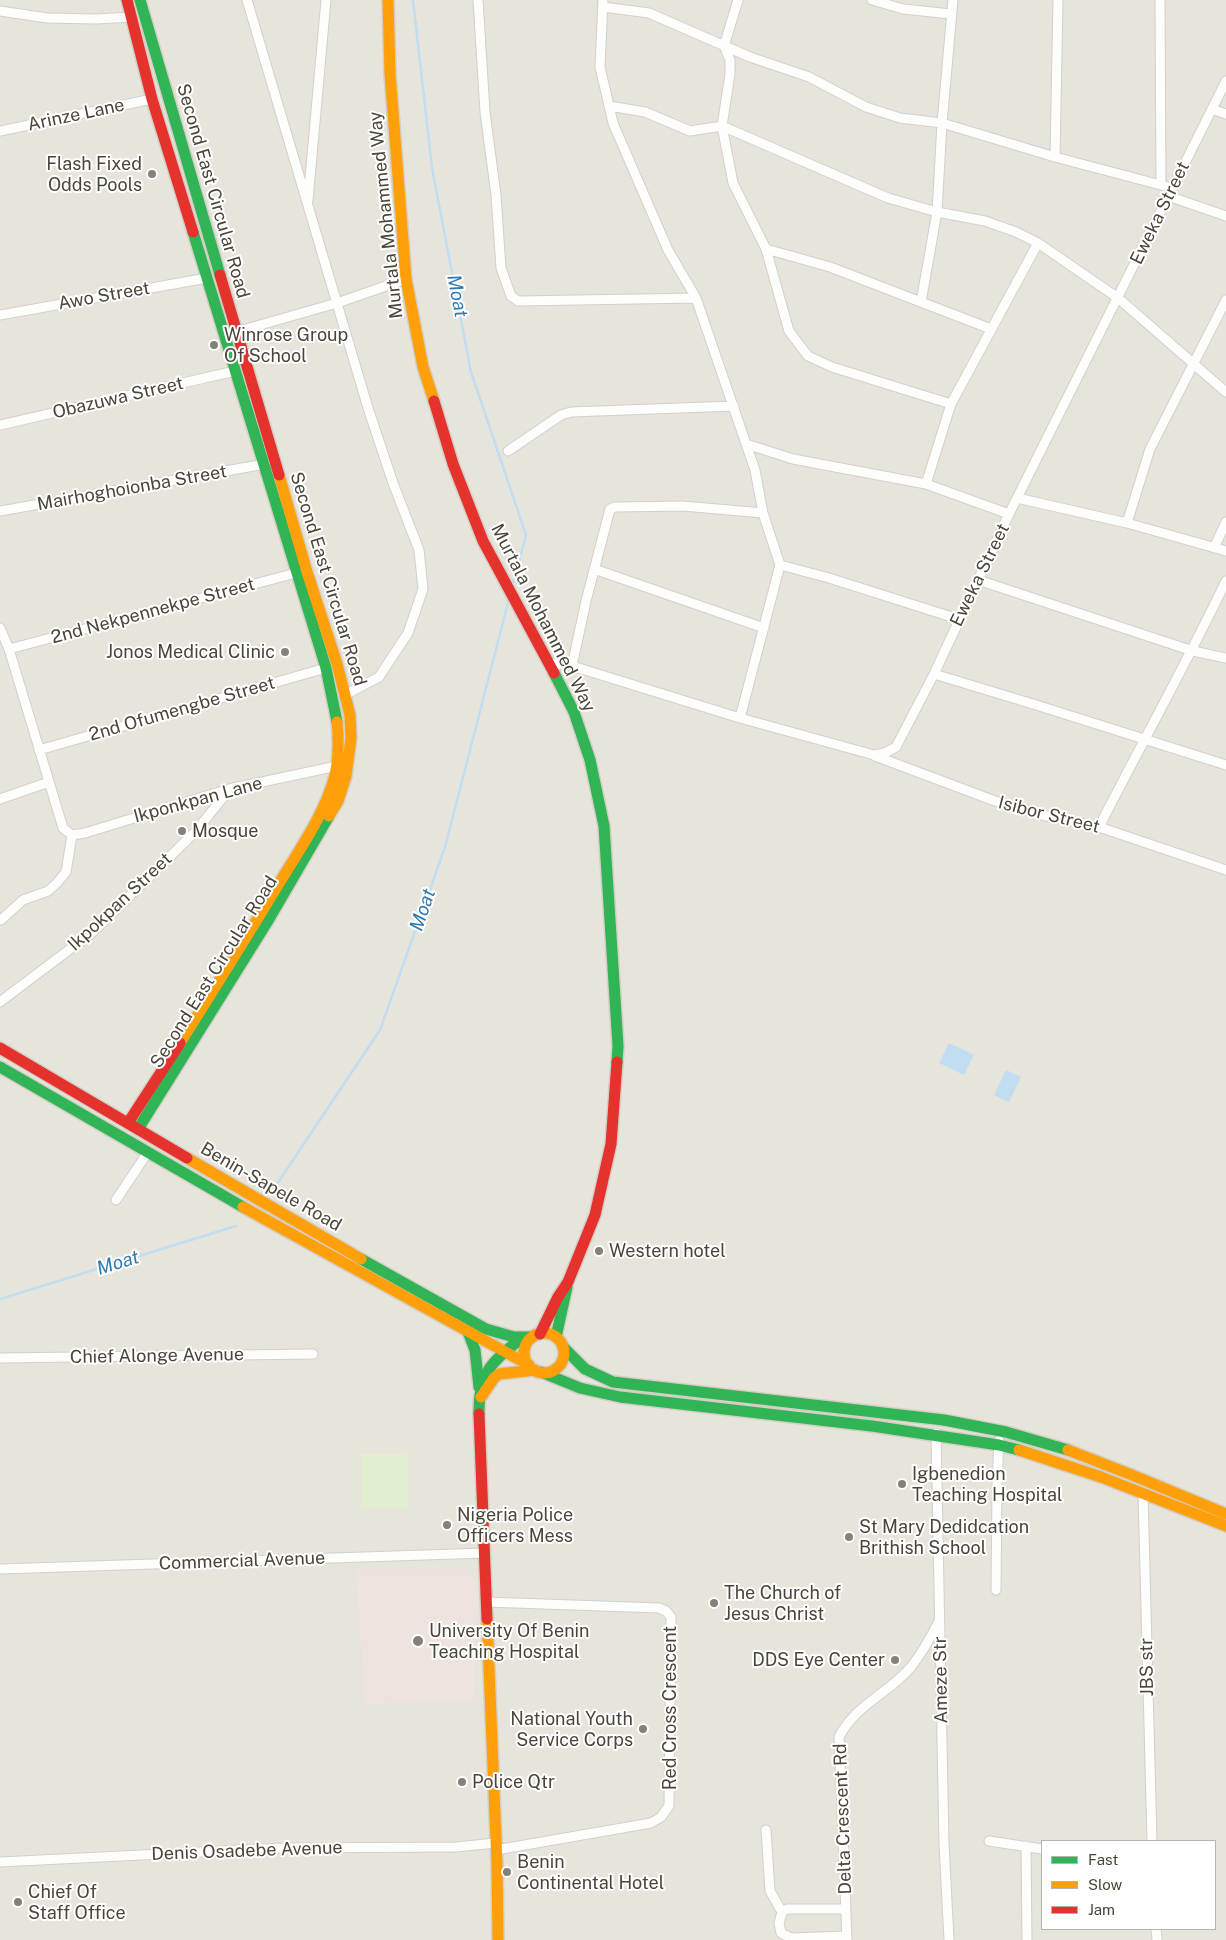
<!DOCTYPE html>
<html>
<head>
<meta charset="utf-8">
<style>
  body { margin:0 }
  #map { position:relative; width:1226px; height:1940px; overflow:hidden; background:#f4f2ee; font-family:"Public Sans",sans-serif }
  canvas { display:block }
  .legend { position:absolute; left:1041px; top:1840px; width:175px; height:90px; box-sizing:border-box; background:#fff; border:1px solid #b7b4b0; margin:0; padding:6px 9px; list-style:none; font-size:15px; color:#4b4439 }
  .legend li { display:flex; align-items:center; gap:10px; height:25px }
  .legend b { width:25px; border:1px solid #b7b4b0 }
</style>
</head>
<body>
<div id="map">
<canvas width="1226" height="1940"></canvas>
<ul class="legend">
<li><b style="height:6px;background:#30b455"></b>Fast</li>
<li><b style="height:6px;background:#ff9f0a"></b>Slow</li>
<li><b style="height:6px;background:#e5322d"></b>Jam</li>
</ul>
</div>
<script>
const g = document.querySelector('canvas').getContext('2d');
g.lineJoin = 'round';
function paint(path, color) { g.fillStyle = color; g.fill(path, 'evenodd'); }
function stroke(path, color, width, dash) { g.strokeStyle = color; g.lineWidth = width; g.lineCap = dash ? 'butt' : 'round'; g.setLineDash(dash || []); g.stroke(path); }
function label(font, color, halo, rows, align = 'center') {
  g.font = font + ' "Public Sans",sans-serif'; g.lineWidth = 4; g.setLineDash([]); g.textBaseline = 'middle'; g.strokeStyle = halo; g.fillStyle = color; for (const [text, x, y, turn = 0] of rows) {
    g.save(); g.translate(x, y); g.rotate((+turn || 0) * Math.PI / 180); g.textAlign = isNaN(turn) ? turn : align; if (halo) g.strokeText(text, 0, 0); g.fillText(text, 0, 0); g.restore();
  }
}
const residential = new Path2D(`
  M0 0H1226V1940H0ZM1042 1841H1215V1929H1042Z`);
const medical = new Path2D(`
  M356 1569H462L476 1583 474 1699 365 1704Z`);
const green = new Path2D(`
  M408 1453V1508H361V1454Z`);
const water = new Path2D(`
  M949 1043 974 1055 964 1075 939 1063Z
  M1006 1070 1021 1077 1009 1102 994 1095Z`);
const stream = new Path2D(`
  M413 0 432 168 471 372 526 535 513 584
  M266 1192 275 1187 380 1030 445 847 509 599
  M0 1299 236 1226`);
const street = new Path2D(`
  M247 0 368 408 393 483 419 550 423 589 408 633 379 677 345 695
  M478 0 485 112 496 195 501 268 511 296 518 301 696 298
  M603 0 600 67 613 123 668 250 696 298 755 470 763 513 780 565 740 718
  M738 0 724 46 730 60V74L722 126 733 183 766 249 789 331 808 356 832 367 951 404
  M872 0 903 9 951 14
  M1160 0 1161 185
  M603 7 649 13 750 57 809 77 866 107 900 118 942 123 1055 157 1172 188
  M0 11 47 18 96 19 132 17
  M609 106 645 112 690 131 722 126 888 198 937 212 985 221 1016 232 1038 243 1118 298 1226 392
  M1212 109 1226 114
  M0 131 152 99
  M1055 157 1058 0
  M1168 196 1226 216
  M308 200 326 0
  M766 249 830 267 991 329
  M921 302 937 212 942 123 953 0
  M0 315 207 278
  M232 333 337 303 406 279
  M0 425 235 371
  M746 444 793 459 926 484 1009 514
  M508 451 561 415 571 412 734 406
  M926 484 951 404 1038 243
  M1017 498 1127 523 1226 551
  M0 511 265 464
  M1127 523 1150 449 1226 300
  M1214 548 1226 522
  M780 565 829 578 958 619
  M594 569 764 628
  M978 580 1193 651 1226 658
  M0 628 9 649 63 828 72 835 85 833 229 789 337 766
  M9 649 296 573
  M549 663 572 666 740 718 874 755 885 753 896 747 934 674 1009 514 1226 81
  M572 666 586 601 610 509 615 507 683 506 763 513
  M934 674 1033 704 1226 765
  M39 750 326 668
  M875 756 995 801 1042 815 1099 827 1226 870
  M0 799 49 782
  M1099 827C1141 745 1186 664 1226 581
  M1 920 23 900 48 891 57 883 66 872 72 835
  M0 1002 94 931 196 831 229 790
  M116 1200 148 1152
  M0 1358 313 1354
  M936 1433 944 1844 949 1940
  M1143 1493 1152 1841
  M0 1569 485 1553
  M996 1590 997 1484 999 1441
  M486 1602 659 1608 666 1611 671 1617 669 1806 661 1817 651 1823 496 1850
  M766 1830 770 1891 782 1912 779 1923 781 1933 791 1938 847 1936
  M989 1841 1042 1849
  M1026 1846 1027 1940
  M0 1862 283 1848 456 1847 495 1843
  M782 1912 787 1909H846
  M1156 1929 1157 1940
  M847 1940 839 1737C854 1706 889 1693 911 1667 922 1653 931 1637 939 1621`);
const fast = new Path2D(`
  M140 0 220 275
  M193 232 326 668 337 722
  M554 673 574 712 590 760 604 826 618 1046 617 1062
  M0 1067 243 1207
  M138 1129 269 919 329 816
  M361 1259 486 1329 514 1337H532
  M468 1332 475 1350 479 1387
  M556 1337 567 1287
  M563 1347 585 1369 613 1382 944 1420 1006 1432 1068 1450
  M541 1372 580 1388 620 1397 872 1426 999 1445 1019 1450
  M479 1414C478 1375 491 1361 521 1339`);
const slow = new Path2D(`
  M388 0 390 74 406 279 423 367 434 401
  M279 475 307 572 337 664 350 715 351 738 346 776 338 801 329 816
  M180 1043C215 988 249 933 283 877 302 846 324 814 334 779 339 760 339 741 337 722
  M187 1158 361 1259
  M243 1207 529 1365
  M524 1353a20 20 0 1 1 40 0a20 20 0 1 1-40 0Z
  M481 1397 494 1378 499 1374 535 1370
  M1019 1450 1101 1477 1226 1526
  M1068 1450 1132 1475 1226 1514
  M487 1619 497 1864 498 1940`);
const jam = new Path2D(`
  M127 0 152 99 193 232
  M220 275 279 475
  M434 401 453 464 483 541 554 673
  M0 1048 187 1158
  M128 1123 180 1043
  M540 1334 558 1297 568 1282 595 1215 611 1144 617 1062
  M479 1414 487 1619`);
const markers = [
  [152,174,5,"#868178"],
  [214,345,5,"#868178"],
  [285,652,5,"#868178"],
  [182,831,5,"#868178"],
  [599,1251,5,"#868178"],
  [902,1484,5,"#868178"],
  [447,1525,5,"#868178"],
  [849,1537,5,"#868178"],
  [714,1603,5,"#868178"],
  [418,1641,6,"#868178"],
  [895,1660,5,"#868178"],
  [643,1729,5,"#868178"],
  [462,1782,5,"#868178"],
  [507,1872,5,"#868178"],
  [18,1902,5,"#868178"]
];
const streetNames = [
  ["Arinze Lane",76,115,-12],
  ["Second East Circular Road",213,191,74],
  ["Eweka Street",1160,213,-64],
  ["Murtala Mohammed Way",386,215,-96],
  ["Awo Street",104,296,-10],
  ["Obazuwa Street",118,398,-13],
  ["Mairhoghoionba Street",132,488,-10],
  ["Eweka Street",980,575,-64],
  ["Second East Circular Road",328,579,73],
  ["2nd Nekpennekpe Street",153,611,-15],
  ["Murtala Mohammed Way",543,618,63],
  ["2nd Ofumengbe Street",182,709,-16],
  ["Ikponkpan Lane",198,800,-15],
  ["Isibor Street",1049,815,14],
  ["Ikpokpan Street",120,902,-43],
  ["Second East Circular Road",214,972,-58],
  ["Benin-Sapele Road",271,1187,30],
  ["Chief Alonge Avenue",157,1356,-1],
  ["Commercial Avenue",242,1561,-2],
  ["JBS str",1147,1667,-91],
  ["Ameze Str",941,1680,-91],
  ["Red Cross Crescent",670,1708,-90],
  ["Delta Crescent Rd",843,1819,-92],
  ["Denis Osadebe Avenue",247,1851,-2]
];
const poiNames = [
  ["Flash Fixed",142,164,"right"],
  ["Odds Pools",142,185,"right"],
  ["Winrose Group",224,335],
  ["Of School",224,356],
  ["Jonos Medical Clinic",275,652,"right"],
  ["Mosque",192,831],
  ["Western hotel",609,1251],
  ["Igbenedion",912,1474],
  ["Teaching Hospital",912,1495],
  ["Nigeria Police",457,1515],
  ["Officers Mess",457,1536],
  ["St Mary Dedidcation",859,1527],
  ["Brithish School",859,1548],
  ["The Church of",724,1593],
  ["Jesus Christ",724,1614],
  ["University Of Benin",429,1631],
  ["Teaching Hospital",429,1652],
  ["DDS Eye Center",885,1660,"right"],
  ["National Youth",633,1719,"right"],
  ["Service Corps",633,1740,"right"],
  ["Police Qtr",472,1782],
  ["Benin",517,1862],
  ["Continental Hotel",517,1883],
  ["Chief Of",28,1892],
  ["Staff Office",28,1913]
];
const waterNames = [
  ["Moat",457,296,79],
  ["Moat",423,910,-71],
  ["Moat",118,1263,-17]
];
paint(residential, '#e7e4dc');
paint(medical, '#eee3df');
paint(green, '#e1eecf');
paint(water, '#c0ddf1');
stroke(stream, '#c0ddf1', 2.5);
stroke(street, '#d2d0cb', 11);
stroke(fast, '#d3cfc5', 14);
stroke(slow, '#d3cfc5', 14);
stroke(jam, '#d3cfc5', 14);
stroke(street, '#fdfdfc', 9);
stroke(fast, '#30b455', 11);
stroke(slow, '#ff9f0a', 11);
stroke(jam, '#e5322d', 11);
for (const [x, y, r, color] of markers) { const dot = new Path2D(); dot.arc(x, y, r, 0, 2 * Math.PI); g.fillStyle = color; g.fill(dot); stroke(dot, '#fff', 2); }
label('18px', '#4b4439', '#fff', streetNames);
label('18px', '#4b4439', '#fff', poiNames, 'left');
label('italic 19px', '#2e7ab2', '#fff', waterNames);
</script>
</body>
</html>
